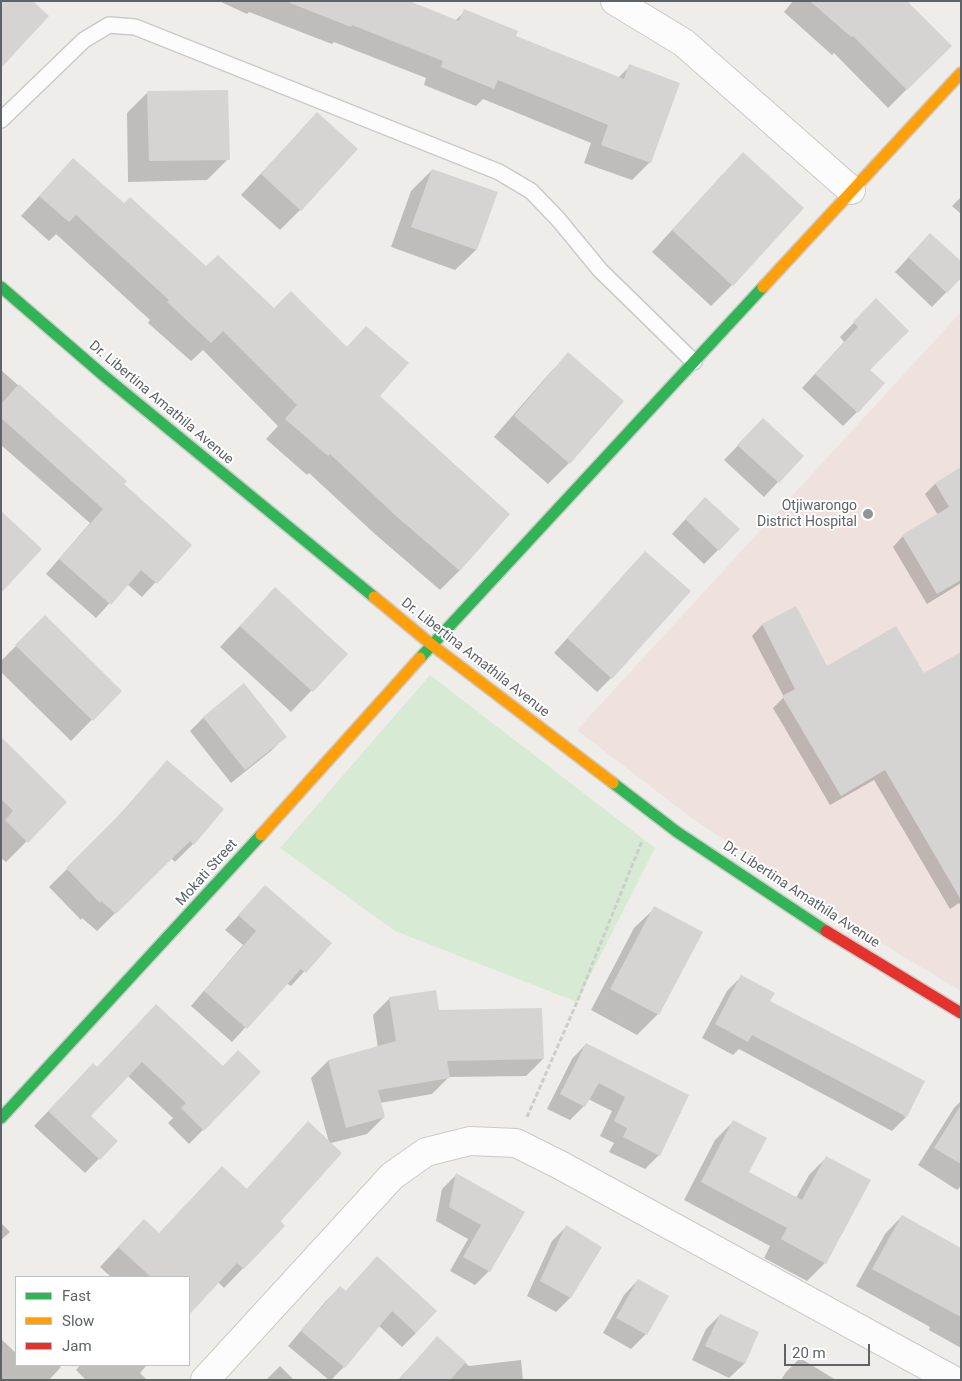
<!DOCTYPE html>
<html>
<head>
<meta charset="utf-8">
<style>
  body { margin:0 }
  #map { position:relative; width:962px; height:1381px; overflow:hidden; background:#efede9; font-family:Roboto,sans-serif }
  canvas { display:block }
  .frame { position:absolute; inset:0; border:2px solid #5e6368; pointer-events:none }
  .legend { position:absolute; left:15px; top:1276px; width:175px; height:90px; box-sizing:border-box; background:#fff; border:1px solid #bfc1c3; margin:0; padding:6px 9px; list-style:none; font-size:15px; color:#5e6368 }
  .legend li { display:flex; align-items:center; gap:10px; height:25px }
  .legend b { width:25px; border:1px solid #bfc1c3 }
  .scale { position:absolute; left:784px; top:1344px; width:86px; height:22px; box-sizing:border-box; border:2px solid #5e6368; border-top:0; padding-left:6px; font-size:15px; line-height:18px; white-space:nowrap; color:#5e6368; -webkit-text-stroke:4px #fff; paint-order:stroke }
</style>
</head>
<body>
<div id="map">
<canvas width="962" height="1381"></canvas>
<div class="frame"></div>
<ul class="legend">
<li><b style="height:6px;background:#30b455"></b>Fast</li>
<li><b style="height:6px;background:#ff9f0a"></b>Slow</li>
<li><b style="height:6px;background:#e5322d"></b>Jam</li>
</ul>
<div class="scale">20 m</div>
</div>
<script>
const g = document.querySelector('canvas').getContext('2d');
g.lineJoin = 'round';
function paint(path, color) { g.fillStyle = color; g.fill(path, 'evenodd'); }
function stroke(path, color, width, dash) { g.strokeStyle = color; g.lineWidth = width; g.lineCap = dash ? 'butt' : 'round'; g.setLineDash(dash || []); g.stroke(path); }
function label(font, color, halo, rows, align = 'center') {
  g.font = font + ' Roboto,sans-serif'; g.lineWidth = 4; g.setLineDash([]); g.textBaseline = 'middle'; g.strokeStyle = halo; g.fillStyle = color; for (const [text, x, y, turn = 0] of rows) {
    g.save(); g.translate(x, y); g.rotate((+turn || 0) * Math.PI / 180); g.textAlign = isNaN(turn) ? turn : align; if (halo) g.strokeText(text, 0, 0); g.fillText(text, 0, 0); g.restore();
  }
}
const medical = new Path2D(`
  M961 312V991L851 925 689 816 577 730Z`);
const green = new Path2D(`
  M430 675 655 848 577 1002 395 931 280 848Z`);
const shadow = new Path2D(`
  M219 1H405L455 21 465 11 514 37 618 78 630 66 650 162 632 180 584 163 591 143 483 99 476 106 424 85 426 78 334 42 332 44 249 12 247 14Z
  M793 1H906L950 46 888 108 834 53 832 55 784 12Z
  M147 93 228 159 207 180 128 182 127 113Z
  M317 113 300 210 280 230 241 195Z
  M73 159 124 204 206 268 274 309 346 348 366 327 379 396 509 514 459 571 440 590 376 535 309 473 307 475 266 439 278 426 203 350 191 361 148 323 150 320 56 234 49 241 21 216Z
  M432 170 476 250 455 270 391 247 411 191Z
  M722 175 732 285 711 306 652 252Z
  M961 197V214L952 206Z
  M917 248 961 277 932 307 895 272Z
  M876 300 857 412 843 426 802 388 844 342 840 337Z
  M568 354 623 401 569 463 548 484 494 437 548 375Z
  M1 370 125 481 123 484 190 545 142 597 127 584 96 618 46 574 90 523 1 445Z
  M749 434 802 456 764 497 724 460Z
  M961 469V583L927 604 893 547 903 536 938 515 925 494 935 484Z
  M691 513 718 550 704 564 672 534Z
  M631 567 611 678 597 692 554 653Z
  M275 589 346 654 291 712 220 647Z
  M796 608 827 667 923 675 961 766V906L959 903 950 909 874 780 830 805 773 708 784 697 752 636 762 625Z
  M45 617 120 691 71 741 1 672V661Z
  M204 717 285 737 271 751 231 783 190 731Z
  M1 739 66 802 6 862 1 858Z
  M168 762 193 844 175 862 171 858 97 931 82 918 81 920 49 887 107 829 150 780Z
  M265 887 330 943 291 986 286 983 232 1042 191 1006 243 945 225 930Z
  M655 908 658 1014 637 1035 591 1010 634 928Z
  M741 977 769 1002 906 1117 892 1131 739 1049 733 1055 702 1038 727 991Z
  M390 998 438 1012 543 1059 526 1076 449 1077 432 1094 380 1103 384 1117 367 1134 331 1143 279 1221 284 1226 224 1288 218 1282 189 1313V1277H111L100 1267 125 1240 159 1234 246 1190 308 1123 329 1142 311 1078 328 1061 378 1048 373 1015Z
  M142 1020 223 1067 260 1072 189 1144 168 1123 173 1118 128 1076 89 1116 116 1141 85 1173 34 1126 79 1079 97 1068Z
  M586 1044 687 1096 659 1155 645 1169 609 1152 614 1143 600 1136 612 1111 588 1099 584 1106 570 1120 547 1109 572 1059Z
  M961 1101V1186L957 1190 918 1165 954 1108Z
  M733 1122 747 1172 796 1198 809 1175 827 1157 825 1263 807 1281 764 1258 770 1246 684 1200 715 1140Z
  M456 1175 523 1213 489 1271 475 1285 450 1271 468 1239 436 1221 442 1189Z
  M902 1216 961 1250V1348L929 1330 930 1327 856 1286 885 1234Z
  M1 1223 10 1232 1 1240Z
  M566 1227 600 1247 570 1298 556 1312 527 1296 552 1241Z
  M363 1272 416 1333 402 1347 378 1325 344 1367 331 1380H329L288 1346 326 1301 340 1287 345 1292Z
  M638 1280 667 1296 646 1334 631 1349 603 1333 624 1295Z
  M720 1315 758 1333 744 1364 729 1378 692 1360 706 1329Z
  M437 1338 469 1366 521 1360 523 1380H398Z
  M1 1339 16 1353V1365H58L61 1367 49 1380H1Z
  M800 1358 836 1380H781L786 1372Z
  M80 1365H147L140 1373 147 1380H86L76 1370Z
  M280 1366 294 1380H266Z`);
const building = new Path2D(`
  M1 1H33L49 16 1 68Z
  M290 1H409L459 21 464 9 518 31 516 36 624 79 629 64 680 83 651 163 601 145 608 125 498 80 494 89 441 67 443 61 352 25 351 27 290 3Z
  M810 1H907L952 46 907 90 853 36 851 37Z
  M228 90 230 160 149 161 147 91Z
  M317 112 358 149 301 211 261 174Z
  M743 152 804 208 733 286 672 230Z
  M73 158 124 203 130 197 206 266 218 255 274 308 291 291 347 347 366 326 409 363 380 396 455 465 510 514 460 571 396 516 330 454 328 456 285 419 297 405 223 331 211 343 167 302 169 300 76 215 69 222 39 196Z
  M432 169 498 192 477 250 411 227Z
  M930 233 961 261V278L947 293 908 257Z
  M876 298 909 331 870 370 885 383 858 413 815 374 858 327 853 322Z
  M568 352 624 401 570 464 514 416Z
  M19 384 127 481 124 484 192 545 157 584 141 570 111 605 59 559 103 509 1 418V404Z
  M763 418 804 456 779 483 737 445Z
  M961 467V580L937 594 902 535 949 507 935 483Z
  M705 497 740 529 719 551 685 519Z
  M1 511 42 549 1 593Z
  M645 551 691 591 612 679 567 638Z
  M275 587 348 654 313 692 240 626Z
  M796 606 827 666 896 626 924 673 961 652V900L885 770 841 796 782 696 795 689 762 624Z
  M45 615 122 691 93 721 15 645Z
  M244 683 287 737 245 770 203 717Z
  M1 737 67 802 28 843 5 820 13 811 1 799Z
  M167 760 224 809 194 845 190 841 116 914 101 901 100 903 66 868 123 811Z
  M265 885 332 943 306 973 301 969 247 1029 204 991 256 931 238 915Z
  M654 906 703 932 659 1015 610 989Z
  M741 975 775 993 770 1001 925 1081 907 1117 752 1035 748 1042 715 1024Z
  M436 990 439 1010 542 1008 544 1059 447 1061 450 1078 378 1090 385 1117 346 1128 328 1060 396 1041 389 997Z
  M156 1004 223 1066 238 1050 261 1072 204 1131 181 1108 186 1103 142 1062 91 1116 118 1141 100 1160 48 1111 93 1063 97 1067Z
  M586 1043 689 1095 660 1156 623 1137 627 1128 614 1121 625 1097 599 1083 585 1107 560 1094Z
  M961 1105V1164L934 1148Z
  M733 1120 767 1138 749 1172 802 1200 826 1156 871 1180 826 1264 781 1239 787 1228 701 1182Z
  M308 1121 342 1153 281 1221 285 1226 244 1269 237 1263 189 1315V1277H151L118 1247 144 1219 159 1233 222 1166 247 1189Z
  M456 1173 525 1212 490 1272 463 1257 481 1225 449 1207Z
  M902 1215 961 1248V1317L872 1269Z
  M566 1225 602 1247 571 1298 540 1281Z
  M377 1256 437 1311 416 1333 392 1311 345 1368 301 1331 340 1286 346 1291Z
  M638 1279 669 1296 647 1335 616 1318Z
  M720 1314 759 1332 745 1364 705 1346Z
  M437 1336 466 1362 450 1380H399Z`);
const path = new Path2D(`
  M527 1117 577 1002 642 841`);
const lane = new Path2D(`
  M1 120 84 40 109 25 135 27 499 172 531 191 558 219 600 270 694 362`);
const street = new Path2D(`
  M615 1 684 43 851 190
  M205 1380 392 1176 426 1152 470 1141 516 1143 560 1165 953 1380`);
const fast = new Path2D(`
  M1 287 103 375 374 597
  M420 658 763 287
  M613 783 677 832 826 931
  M1 1118 261 835`);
const slow = new Path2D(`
  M763 287 961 73
  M374 597 432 645 613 783
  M261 835 420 658`);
const jam = new Path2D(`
  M826 931 961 1013`);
const markers = [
  [868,514,6,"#919395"]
];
const streetNames = [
  ["Dr. Libertina Amathila Avenue",161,403,40],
  ["Dr. Libertina Amathila Avenue",475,658,38],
  ["Mokati Street",207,873,-48],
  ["Dr. Libertina Amathila Avenue",801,895,33]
];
const poiNames = [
  ["Otjiwarongo",857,506],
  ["District Hospital",857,522]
];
paint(medical, '#eee1de');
paint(green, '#d7ebd4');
paint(shadow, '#0003');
paint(building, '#d5d4d2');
stroke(lane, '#cacaca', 18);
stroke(street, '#cacaca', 30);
stroke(fast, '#cbcbcb', 14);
stroke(slow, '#cbcbcb', 14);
stroke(jam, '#cbcbcb', 14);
stroke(path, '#cacfcb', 3, [5, 2.5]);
stroke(lane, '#fdfcfc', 15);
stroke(street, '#fdfcfc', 28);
stroke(fast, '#30b455', 11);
stroke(slow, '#ff9f0a', 11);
stroke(jam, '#e5322d', 11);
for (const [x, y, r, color] of markers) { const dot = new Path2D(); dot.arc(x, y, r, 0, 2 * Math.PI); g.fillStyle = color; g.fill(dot); stroke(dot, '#fff', 2); }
label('14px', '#5e6368', '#fff', streetNames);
label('14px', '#5e6368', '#fff', poiNames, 'right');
</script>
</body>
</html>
